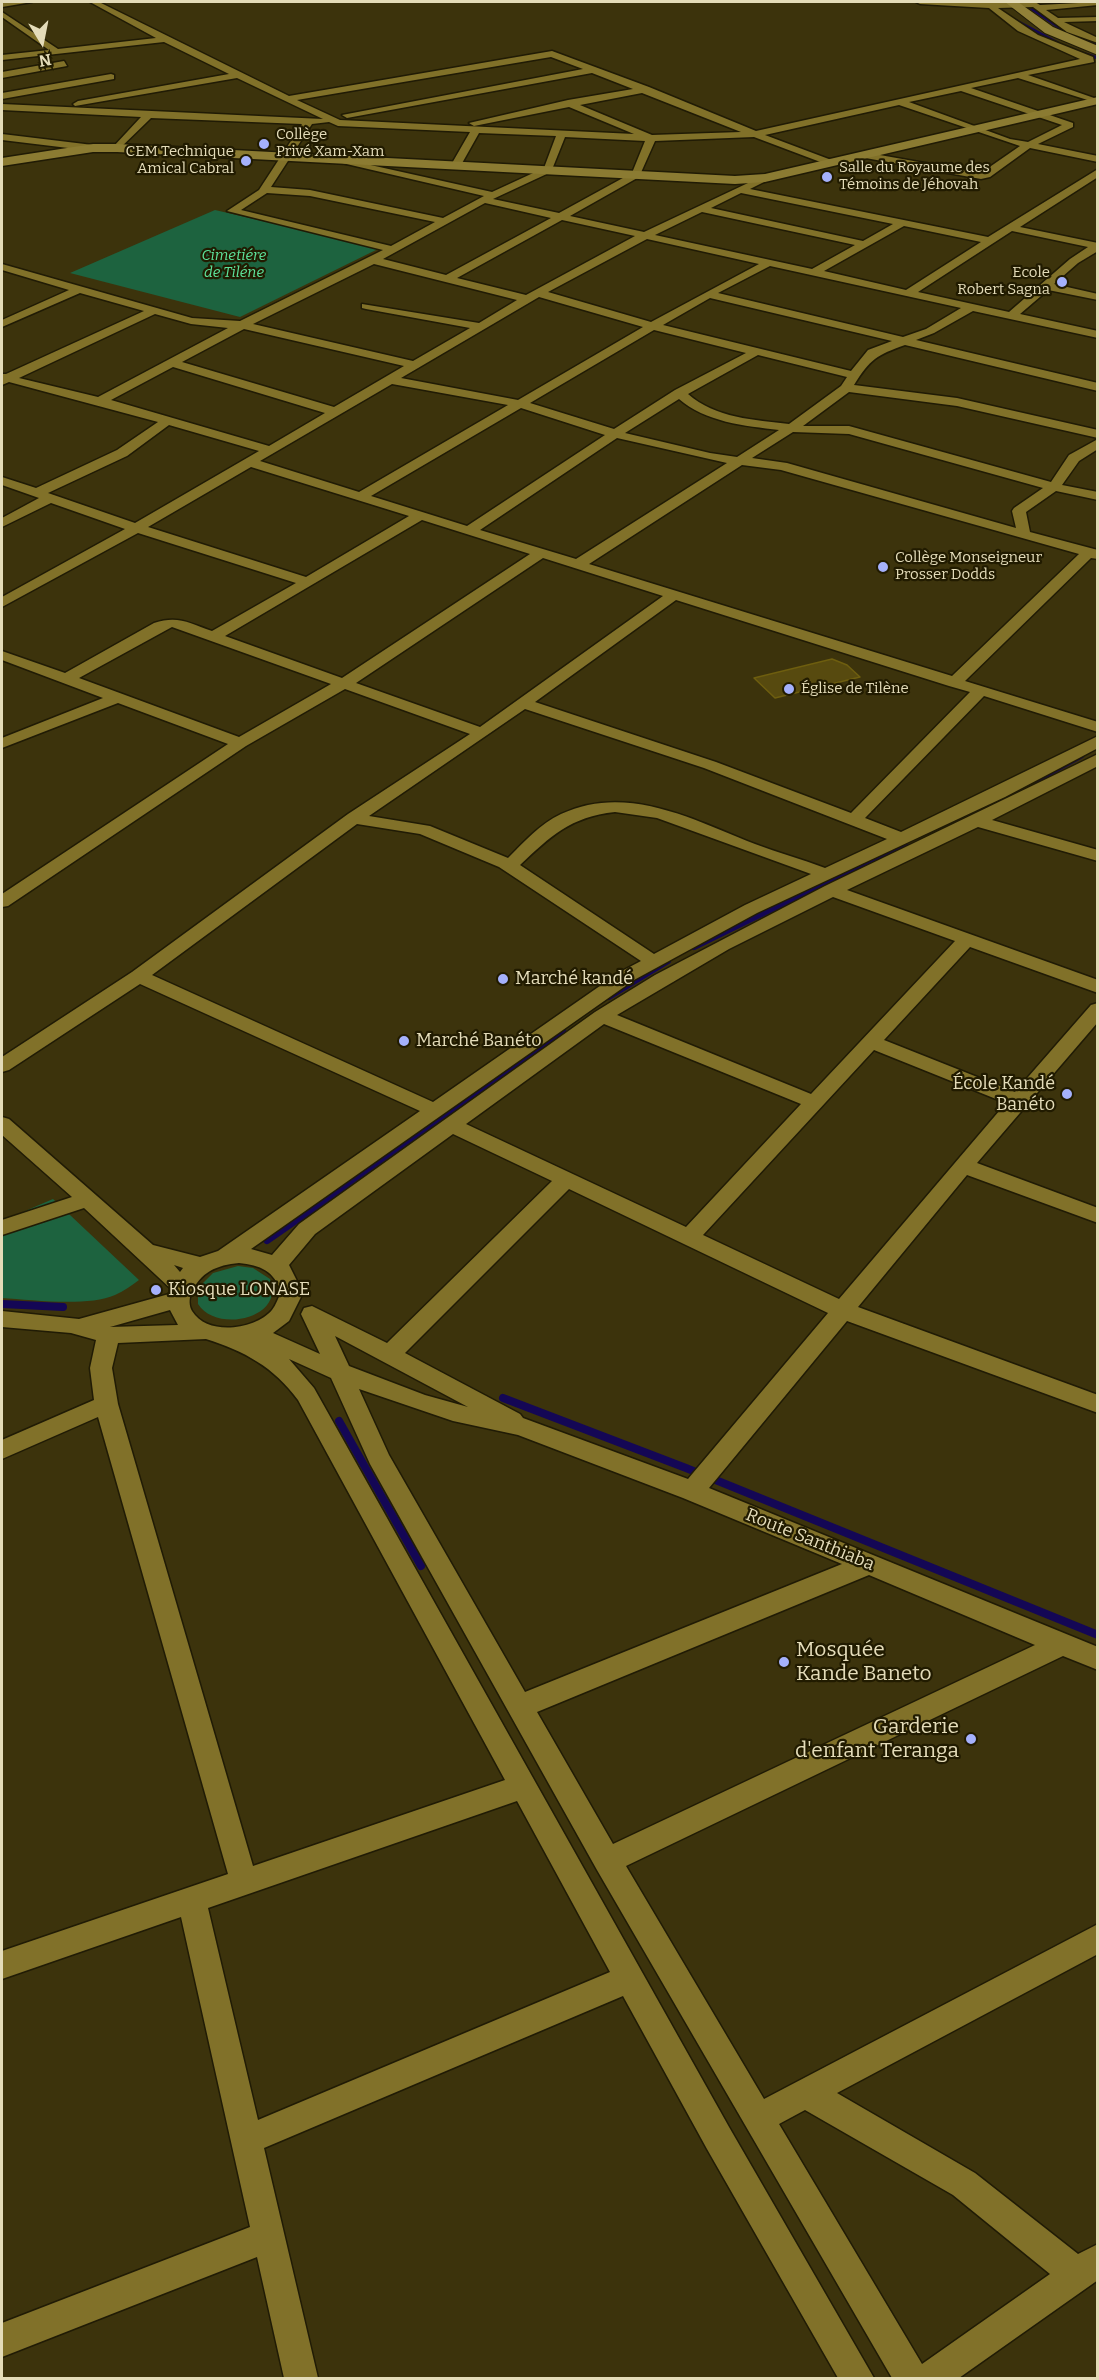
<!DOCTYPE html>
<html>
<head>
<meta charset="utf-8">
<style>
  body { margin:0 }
  #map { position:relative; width:1099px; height:2380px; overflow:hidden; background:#3c330c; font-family:Bitter,serif }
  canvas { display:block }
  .frame { position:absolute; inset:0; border:3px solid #e4dcb9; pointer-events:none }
  .north { position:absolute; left:12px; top:12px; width:60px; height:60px; -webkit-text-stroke:4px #211b00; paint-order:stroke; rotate:170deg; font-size:16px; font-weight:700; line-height:24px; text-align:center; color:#e4dcb9 }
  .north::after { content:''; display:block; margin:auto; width:21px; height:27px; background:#e4dcb9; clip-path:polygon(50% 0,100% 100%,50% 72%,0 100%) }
</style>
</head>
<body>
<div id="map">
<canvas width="1099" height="2380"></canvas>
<div class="frame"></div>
<div class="north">N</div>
</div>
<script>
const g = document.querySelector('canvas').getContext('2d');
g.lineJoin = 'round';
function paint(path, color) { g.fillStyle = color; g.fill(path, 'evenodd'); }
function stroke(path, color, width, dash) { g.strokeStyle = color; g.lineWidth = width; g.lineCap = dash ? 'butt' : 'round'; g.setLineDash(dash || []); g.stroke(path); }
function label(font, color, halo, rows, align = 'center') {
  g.font = font + ' Bitter,serif'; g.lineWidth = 4.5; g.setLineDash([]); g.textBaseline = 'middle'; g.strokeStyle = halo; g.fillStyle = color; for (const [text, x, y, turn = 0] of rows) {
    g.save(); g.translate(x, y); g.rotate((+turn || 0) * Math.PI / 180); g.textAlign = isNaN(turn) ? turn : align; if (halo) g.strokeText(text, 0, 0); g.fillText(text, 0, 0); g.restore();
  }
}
const green = new Path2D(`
  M215 210 380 248 240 317 70 273Z
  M53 1199 139 1280C132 1285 124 1291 115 1295 88 1307 32 1300 2 1298V1221Z
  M238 1266 253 1268 270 1279C286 1318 217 1334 198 1304V1288L213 1273Z`);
const streamFar3 = new Path2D(`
  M1022 2 1063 30 1098 45
  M1015 20 1058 43
  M1082 53 1098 58`);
const streamFar2 = new Path2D(`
  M1045 776 1082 756`);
const streamFar1 = new Path2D(`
  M1012 793 1048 774
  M694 947 905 844
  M609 997 668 961
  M343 1187 563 1030`);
const stream = new Path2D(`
  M267 1240 345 1186
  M2 1304 63 1307
  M503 1398 686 1468 1098 1635
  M339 1421 421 1566`);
const building = new Path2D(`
  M832 659 847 665 860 677 775 698 754 678Z`);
const minor = new Path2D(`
  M32 2 2 7V3Z
  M90 2H99L289 96 552 51 649 87 756 131 1080 59 1018 31 989 8 920 4 916 2H1035L1040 5 1098 2V5L1046 10 1058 18 1098 17V21L1064 22 1098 38V43L1067 32 1033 7 998 8 1038 35 1093 57 1094 62 1028 75 1097 99V103L1018 78 971 88 1073 123V127L1038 144 1098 156V162L1030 148 990 177 981 179 860 157V153L863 152 981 173 1020 146 899 105 765 135 834 161 836 163 831 166 754 137 655 141 639 177 570 216 644 232 765 175 768 176V180L750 189 988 237 1098 169V177L1020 227 1098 243V251L1078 263 1054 284 1098 294V300L1048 290 1020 314 1098 331V338L973 311 934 333 916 340 1098 383V391L905 345C877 355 870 359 854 385L957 398 1098 430V438L957 406 849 392 803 426H849L1051 482 1069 455 1098 439V449L1079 461 1062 485 1098 492V500L1056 491 1026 512 1030 532 1094 549 1098 550V559L1091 558 965 681 1098 722V732L984 696 865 818 901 832 1098 736V748L1005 797 757 913 634 980 251 1249 272 1255 299 1224 595 1012 655 975 825 886 1098 754V766L992 820 1098 850V861L978 827 847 890 1098 980V993L970 947 884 1040 1015 1092 1091 1005 1098 1003V1022L977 1163 1098 1208V1223L967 1175 858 1307 1098 1395V1413L847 1321 709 1488 1098 1647V1670L1063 1656 626 1866 764 2099 1098 1924V1954L837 2093 975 2173 1078 2254 1098 2244V2280L959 2378H892L597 1870 370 1464 331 1378 289 1359 314 1388 729 2127 874 2378H838L707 2149 623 1996 264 2148 318 2378H284L257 2257 2 2357V2323L250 2227 181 1917 2 1979V1951L228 1874 98 1417 2 1459V1440L94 1400 90 1368 96 1340 71 1333 2 1327V1311L79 1319 169 1294 171 1289 84 1208 2 1235V1220L72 1197 2 1135V1117L9 1119 153 1245 200 1257 218 1251 420 1111 140 984 9 1070 2 1072V1057L132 972 348 814 470 734 345 689 246 746 8 906 2 907V894L228 744 118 703 2 748V738L103 698 2 660V651L65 673 154 623C178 615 189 623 212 631L296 583 138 533 2 607V597L125 529 51 503 2 527V518L39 498 2 485V477L36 488 117 450 158 422 9 382 2 385V374H6L144 311 80 293 2 327V320L69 290 2 270V264L192 318 240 321 383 250 227 211 259 190 302 124 151 118 117 151 114 150V146L141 117 2 110V104L323 119 237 78 75 106 73 104 78 101 229 74 164 42 2 60V55L49 50 2 17V12L58 49 156 38ZM551 57 583 69 342 115 347 118 592 73 633 89 568 100 469 123 474 126 569 107 634 134 340 120 297 100ZM961 91 1062 125 1028 142 1010 139 909 102ZM642 93 741 132 652 135 580 105ZM329 122 338 126 470 132 451 165 456 168 461 165 479 133 556 136 544 168 492 192 330 156 325 159 484 196 443 218 310 190 271 187 312 124ZM565 137 645 141 632 173 559 213 493 199 551 172ZM267 193 310 196 435 222 391 246 241 210ZM741 193 893 224 863 241 711 208ZM485 203 551 218 446 275 383 259ZM702 212 855 245 812 269 655 235ZM562 220 635 236 526 295 457 278ZM904 226 981 242 906 290 824 271ZM1012 231 1088 247 1070 259 1009 312 918 292ZM647 239 759 264 651 322 548 292ZM374 264 517 300 479 323 362 304V308L366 309 470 328 413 361 253 324ZM770 266 961 308 926 329 903 337 718 293ZM539 297 643 327 518 400 401 378ZM710 298 892 341 868 350 851 371 663 325ZM155 314 191 324 228 328 98 397 19 378ZM244 329 404 366 334 407 182 362ZM654 330 746 353 675 390 614 429 530 403ZM758 355 847 377 841 386 789 424C755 420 715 418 688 394ZM173 367 325 413 269 446 111 400ZM392 384 508 405 359 492 260 461ZM679 399C705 422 745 426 779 430L737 457 710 453 625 433ZM521 408 605 435 467 526 371 496ZM169 425 259 451 135 523 48 493 127 456ZM793 432 849 434 1043 488 1014 508 1012 511 1016 528 787 463 752 458ZM617 438 727 463 576 559 480 530ZM742 465 781 470 1079 554 952 676 589 564ZM251 467 409 516 306 577 148 527ZM422 520 530 554 342 678 225 636ZM543 558 663 596 480 727 356 683ZM676 600 949 686 970 692 851 813 716 762 535 702ZM172 627 331 684 239 737 79 678ZM525 709 704 768 887 839 825 868C802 859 778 853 755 844 694 820 627 783 561 814 540 824 524 842 508 858L430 826 369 816ZM615 812 657 818 811 874 745 905 654 954 520 865C551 836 570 817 615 812ZM357 824 420 834 499 867 641 961 620 972 433 1102 152 975ZM833 897 955 941 811 1094 617 1015 729 949ZM604 1024 801 1104 686 1227 466 1124ZM874 1050 1006 1103 839 1299 703 1235ZM453 1134 552 1181 387 1343 312 1306 304 1308 301 1314 320 1354 273 1333 289 1321 303 1293 289 1265 315 1234ZM569 1189 828 1313 688 1479 523 1418 520 1414 405 1353ZM239 1263C260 1265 275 1271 281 1293 278 1298 276 1305 272 1310 256 1329 208 1337 192 1311 189 1306 189 1299 191 1294 200 1272 217 1265 239 1263ZM174 1265 183 1268 180 1272ZM170 1310 178 1325 110 1327ZM335 1336 468 1407 425 1395 349 1366ZM206 1339C244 1351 274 1367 298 1400L505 1780 253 1866 118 1404 112 1368 118 1343ZM359 1389 453 1421 518 1435 683 1498 842 1564 525 1692 389 1455ZM869 1575 1035 1645 613 1844 537 1712ZM517 1801 610 1972 258 2120 208 1908ZM805 2110 953 2195 1050 2274 922 2364 779 2124Z
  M64 61 67 66 2 78V72Z
  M111 74 114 75V79L2 99V93Z
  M2 134 93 145 98 148 93 151 2 140Z`);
const major = new Path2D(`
  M1098 97V104L765 182 735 184 117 152H93L2 166V158L93 144H117L735 176 765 174Z`);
const highway = new Path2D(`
  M1005 2H1018L1053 27 1098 46V55L1045 33Z`);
const markers = [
  [264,144,6,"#a5b1fc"],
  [246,161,6,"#a5b1fc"],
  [827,177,6,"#a5b1fc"],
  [1062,282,6,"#a5b1fc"],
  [883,567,6,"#a5b1fc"],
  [789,689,6,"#a5b1fc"],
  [503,979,6,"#a5b1fc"],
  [404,1041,6,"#a5b1fc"],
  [1067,1094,6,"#a5b1fc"],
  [156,1290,6,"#a5b1fc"],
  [784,1662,6,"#a5b1fc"],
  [971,1739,6,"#a5b1fc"]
];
const farPoinames = [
  ["Collège",276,135],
  ["Privé Xam-Xam",276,152],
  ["CEM Technique",234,152,"right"],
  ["Amical Cabral",234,169,"right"],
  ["Salle du Royaume des",839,168],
  ["Témoins de Jéhovah",839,185],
  ["Ecole",1050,273,"right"],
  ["Robert Sagna",1050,290,"right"],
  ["Collège Monseigneur",895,558],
  ["Prosser Dodds",895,575],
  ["Église de Tilène",801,689]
];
const farParknames = [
  ["Cimetiére",234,256],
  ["de Tiléne",234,273]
];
const poiNames = [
  ["Marché kandé",515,979],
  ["Marché Banéto",416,1041],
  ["École Kandé",1055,1084,"right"],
  ["Banéto",1055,1105,"right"],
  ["Kiosque LONASE",168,1290]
];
const streetNames = [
  ["Route Santhiaba",810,1540,22]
];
const nearPoinames = [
  ["Mosquée",796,1650],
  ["Kande Baneto",796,1674],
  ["Garderie",959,1727,"right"],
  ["d'enfant Teranga",959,1751,"right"]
];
paint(green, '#1d633f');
stroke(streamFar3, '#140755', 3);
stroke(streamFar2, '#140755', 4.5);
stroke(streamFar1, '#140755', 6);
stroke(stream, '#140755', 8);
paint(building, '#574a0f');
stroke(building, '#6e5e0f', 1.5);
stroke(minor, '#201b05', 3);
stroke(major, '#201b05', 3);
stroke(highway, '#201b05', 2);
paint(minor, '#817129');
paint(major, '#8b7b32');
paint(highway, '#918138');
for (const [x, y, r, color] of markers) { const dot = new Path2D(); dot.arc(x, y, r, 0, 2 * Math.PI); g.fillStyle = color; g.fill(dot); stroke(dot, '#211b00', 2); }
label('15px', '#e4dcb9', '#211b00', farPoinames, 'left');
label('italic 15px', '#5de39b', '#211b00', farParknames);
label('18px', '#e4dcb9', '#211b00', poiNames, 'left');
label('18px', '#e4dcb9', '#211b00', streetNames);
label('21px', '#e4dcb9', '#211b00', nearPoinames, 'left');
</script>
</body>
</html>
